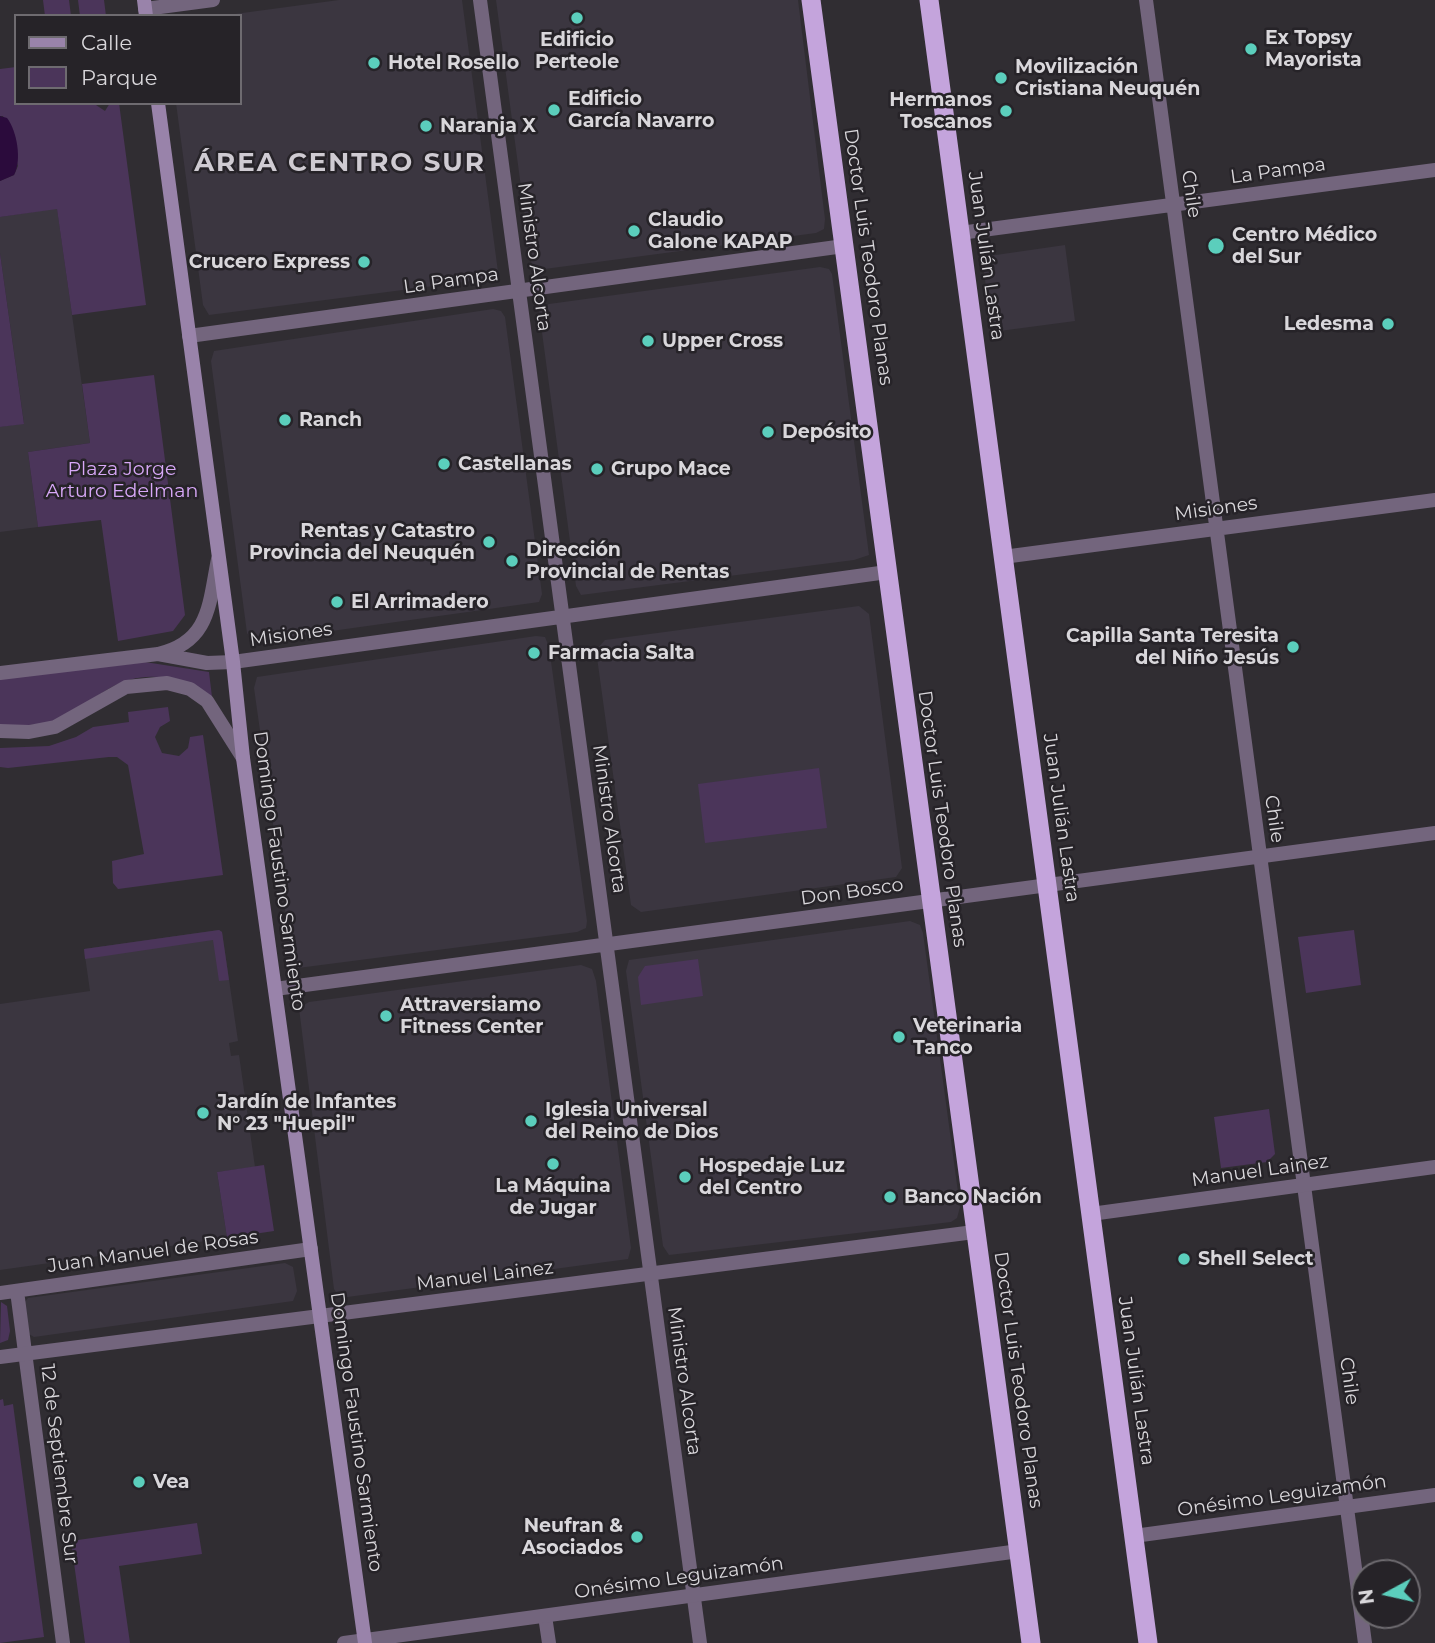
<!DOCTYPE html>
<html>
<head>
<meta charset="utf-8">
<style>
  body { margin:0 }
  #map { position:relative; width:1435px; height:1643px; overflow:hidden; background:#302d32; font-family:Montserrat,sans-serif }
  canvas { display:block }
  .legend { position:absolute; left:14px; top:14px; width:228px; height:91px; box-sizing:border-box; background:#262328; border:2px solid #6e6b70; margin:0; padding:9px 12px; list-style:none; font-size:21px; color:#d9d7db }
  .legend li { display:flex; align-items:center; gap:14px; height:35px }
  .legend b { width:35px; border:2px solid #6e6b70 }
  .north { position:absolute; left:1351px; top:1559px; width:70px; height:70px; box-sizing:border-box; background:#262328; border:2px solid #6e6b70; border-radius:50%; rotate:262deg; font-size:19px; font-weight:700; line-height:28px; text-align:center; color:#d9d7db }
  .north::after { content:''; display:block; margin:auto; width:24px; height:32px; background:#5bcebc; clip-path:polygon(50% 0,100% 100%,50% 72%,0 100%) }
</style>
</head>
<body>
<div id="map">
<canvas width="1435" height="1643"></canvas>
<ul class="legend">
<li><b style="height:9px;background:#9983aa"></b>Calle</li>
<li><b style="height:19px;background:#4b355a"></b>Parque</li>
</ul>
<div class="north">N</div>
</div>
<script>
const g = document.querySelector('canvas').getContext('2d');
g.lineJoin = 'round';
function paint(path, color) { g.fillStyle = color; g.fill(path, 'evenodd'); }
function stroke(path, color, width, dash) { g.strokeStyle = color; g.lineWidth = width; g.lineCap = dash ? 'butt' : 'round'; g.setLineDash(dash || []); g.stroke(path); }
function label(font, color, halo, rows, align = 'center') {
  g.font = font + ' Montserrat,sans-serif'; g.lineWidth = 5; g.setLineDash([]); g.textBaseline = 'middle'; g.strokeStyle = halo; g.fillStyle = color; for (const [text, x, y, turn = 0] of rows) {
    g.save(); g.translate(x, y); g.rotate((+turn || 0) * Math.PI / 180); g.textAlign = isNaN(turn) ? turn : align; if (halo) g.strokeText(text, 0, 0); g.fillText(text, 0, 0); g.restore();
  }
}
const built = new Path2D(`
  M339 0H462L498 272 488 279 209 315 203 305 176 103H240V16H220Z
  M496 0H798L825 219 824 229 816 233 537 270 531 262Z
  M57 208 90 443 28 452 38 527 0 532V427L24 423 0 253V217Z
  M1065 245 1075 321 992 332 982 257Z
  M820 267 829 269 832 274 869 555 854 560 581 595 576 586 539 310 549 304Z
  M493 309 501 311 505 317 542 594 539 602 253 642 247 633 211 361 214 351Z
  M859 606 869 614 902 868 896 877 641 912 631 905 596 650 605 640Z
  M536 636 545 637 549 647 587 921 586 928 577 932 298 968 292 959 254 688 257 677Z
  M910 921 920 925 923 933 960 1207 957 1218 951 1222 669 1255 663 1246 626 971 629 960Z
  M219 930 222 932 238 1041 229 1043 231 1056 239 1055 255 1167 217 1172 227 1238 0 1270V1004L90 991 84 949Z
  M581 965 592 969 596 981 631 1248 628 1259 340 1298 334 1289 299 1008 309 1002Z
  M285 1263 293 1267 297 1291 293 1301 34 1337 29 1334 24 1303 28 1298Z`);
const green = new Path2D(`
  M43 0H69L71 16H45Z
  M78 0H104L106 16H80Z
  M16 67V103H93L105 111 110 103H119L146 305 72 315 57 209 0 217V181L14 175 18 166 3 116H0V69Z
  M0 253 24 424 0 427Z
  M154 375 185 615 173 631 118 641 101 520 38 527 28 452 90 443 82 384Z
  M145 662 209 672 212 697C179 677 146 668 110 688 94 697 80 709 64 717 44 727 21 725 0 725V679Z
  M168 707 170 721 160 727 155 737 162 753 179 756 188 748 190 737 203 735 223 875 118 889 113 883 112 861 144 854 128 765 117 757H109L8 768 0 767V748L49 746 76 737 93 727 129 722 128 712Z
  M819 768 827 828 705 843 698 784Z
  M219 930 222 932 229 980 219 981 213 940 85 959 84 949Z
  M1354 930 1361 985 1306 993 1298 937Z
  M698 959 703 996 641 1005 638 977 645 966Z
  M1269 1109 1275 1154 1267 1162 1221 1168 1214 1117Z
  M264 1165 274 1231 227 1238 217 1172Z
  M1 1302 7 1306 10 1331 8 1340 0 1343Z
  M3 1399 4 1406 13 1404 44 1637 0 1643V1400Z
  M197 1523 202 1554 119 1566 130 1643H85L71 1541Z`);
const water = new Path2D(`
  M0 116 7 118C17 131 22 160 14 175L0 181Z`);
const minor = new Path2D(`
  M480 0 700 1643
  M1146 0 1365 1643
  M145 9 213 0
  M960 233 1435 170
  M189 336 844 246
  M1003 557 1435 500
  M158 654 207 663 233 662 887 572
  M0 673 158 654C210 642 209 604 218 559
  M0 731 29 732 55 727 126 687 167 683 190 689 207 701 243 758
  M275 989 1435 833
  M17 1291 63 1643
  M0 1293 311 1249
  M545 1616 549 1643`);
const tertiary = new Path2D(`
  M1091 1214 1435 1167
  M0 1357 974 1232
  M1134 1536 1435 1495
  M344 1643 1019 1551`);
const secondary = new Path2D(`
  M144 0 146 16
  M158 103 233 662 243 758 365 1643`);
const trunk = new Path2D(`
  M811 0 1031 1643
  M929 0 1148 1643`);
const markers = [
  [577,18,7,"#5bcebc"],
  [1251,49,7,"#5bcebc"],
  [374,63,7,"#5bcebc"],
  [1001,78,7,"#5bcebc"],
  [554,110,7,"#5bcebc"],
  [1006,111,7,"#5bcebc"],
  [426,126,7,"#5bcebc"],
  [634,231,7,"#5bcebc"],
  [1216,246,9,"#5bcebc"],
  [364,262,7,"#5bcebc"],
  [1388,324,7,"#5bcebc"],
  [648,341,7,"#5bcebc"],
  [285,420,7,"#5bcebc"],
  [768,432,7,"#5bcebc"],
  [444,464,7,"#5bcebc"],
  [597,469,7,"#5bcebc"],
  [489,542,7,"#5bcebc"],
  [512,561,7,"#5bcebc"],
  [337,602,7,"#5bcebc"],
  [1293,647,7,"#5bcebc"],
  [534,653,7,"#5bcebc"],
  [386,1016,7,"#5bcebc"],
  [899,1037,7,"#5bcebc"],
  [203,1113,7,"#5bcebc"],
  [531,1121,7,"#5bcebc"],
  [553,1164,7,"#5bcebc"],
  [685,1177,7,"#5bcebc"],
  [890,1197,7,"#5bcebc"],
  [1184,1259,7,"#5bcebc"],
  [139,1482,7,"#5bcebc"],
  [637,1537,7,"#5bcebc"]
];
const poiNames = [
  ["Ex Topsy",1265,38],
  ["Mayorista",1265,60],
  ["Edificio",577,40,"center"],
  ["Perteole",577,62,"center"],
  ["Hotel Rosello",388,63],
  ["Movilización",1015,67],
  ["Cristiana Neuquén",1015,89],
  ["Edificio",568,99],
  ["García Navarro",568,121],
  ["Hermanos",992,100,"right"],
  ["Toscanos",992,122,"right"],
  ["Naranja X",440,126],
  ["Claudio",648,220],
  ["Galone KAPAP",648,242],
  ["Centro Médico",1232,235],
  ["del Sur",1232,257],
  ["Crucero Express",350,262,"right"],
  ["Ledesma",1374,324,"right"],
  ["Upper Cross",662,341],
  ["Ranch",299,420],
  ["Depósito",782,432],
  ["Castellanas",458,464],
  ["Grupo Mace",611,469],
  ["Rentas y Catastro",475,531,"right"],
  ["Provincia del Neuquén",475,553,"right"],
  ["Dirección",526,550],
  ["Provincial de Rentas",526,572],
  ["El Arrimadero",351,602],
  ["Capilla Santa Teresita",1279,636,"right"],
  ["del Niño Jesús",1279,658,"right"],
  ["Farmacia Salta",548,653],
  ["Attraversiamo",400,1005],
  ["Fitness Center",400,1027],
  ["Veterinaria",913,1026],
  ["Tanco",913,1048],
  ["Jardín de Infantes",217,1102],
  ["N° 23 \"Huepil\"",217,1124],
  ["Iglesia Universal",545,1110],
  ["del Reino de Dios",545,1132],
  ["Hospedaje Luz",699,1166],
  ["del Centro",699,1188],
  ["La Máquina",553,1186,"center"],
  ["de Jugar",553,1208,"center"],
  ["Banco Nación",904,1197],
  ["Shell Select",1198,1259],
  ["Vea",153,1482],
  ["Neufran &",623,1526,"right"],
  ["Asociados",623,1548,"right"]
];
const streetNames = [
  ["La Pampa",1278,171,-8],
  ["Chile",1191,194,82],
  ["Juan Julián Lastra",986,256,82],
  ["Ministro Alcorta",534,257,82],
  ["Doctor Luis Teodoro Planas",868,257,82],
  ["La Pampa",451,281,-8],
  ["Misiones",1216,509,-8],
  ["Misiones",291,635,-8],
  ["Juan Julián Lastra",1061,818,82],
  ["Ministro Alcorta",609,819,82],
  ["Doctor Luis Teodoro Planas",942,819,82],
  ["Chile",1274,819,82],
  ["Domingo Faustino Sarmiento",279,871,82],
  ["Don Bosco",852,892,-8],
  ["Manuel Lainez",1260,1171,-8],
  ["Juan Manuel de Rosas",153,1252,-8],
  ["Manuel Lainez",485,1276,-7],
  ["Doctor Luis Teodoro Planas",1018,1380,82],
  ["Ministro Alcorta",684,1381,82],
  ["Juan Julián Lastra",1136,1381,82],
  ["Chile",1349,1381,82],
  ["Domingo Faustino Sarmiento",356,1432,82],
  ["12 de Septiembre Sur",59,1464,83],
  ["Onésimo Leguizamón",1282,1496,-8],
  ["Onésimo Leguizamón",679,1578,-8]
];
const parkNames = [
  ["Plaza Jorge",122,469],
  ["Arturo Edelman",122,491]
];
const districtNames = [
  ["ÁREA CENTRO SUR",340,163]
];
paint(built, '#3b3640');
paint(green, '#4b355a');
paint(water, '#2b0b3c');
stroke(minor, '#73657d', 14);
stroke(tertiary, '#73657d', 14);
stroke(secondary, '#9983aa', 14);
stroke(trunk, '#c4a4dc', 19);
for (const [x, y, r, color] of markers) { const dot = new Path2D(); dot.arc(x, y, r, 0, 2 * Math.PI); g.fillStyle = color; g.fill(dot); stroke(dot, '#262328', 2.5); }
label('bold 19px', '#d9d7db', '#262328', poiNames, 'left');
label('19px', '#d9d7db', '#262328', streetNames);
label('19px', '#d8a8f8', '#262328', parkNames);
g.letterSpacing = '2px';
label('bold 26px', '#cfcbd2', '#262328', districtNames);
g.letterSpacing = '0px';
</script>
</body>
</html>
